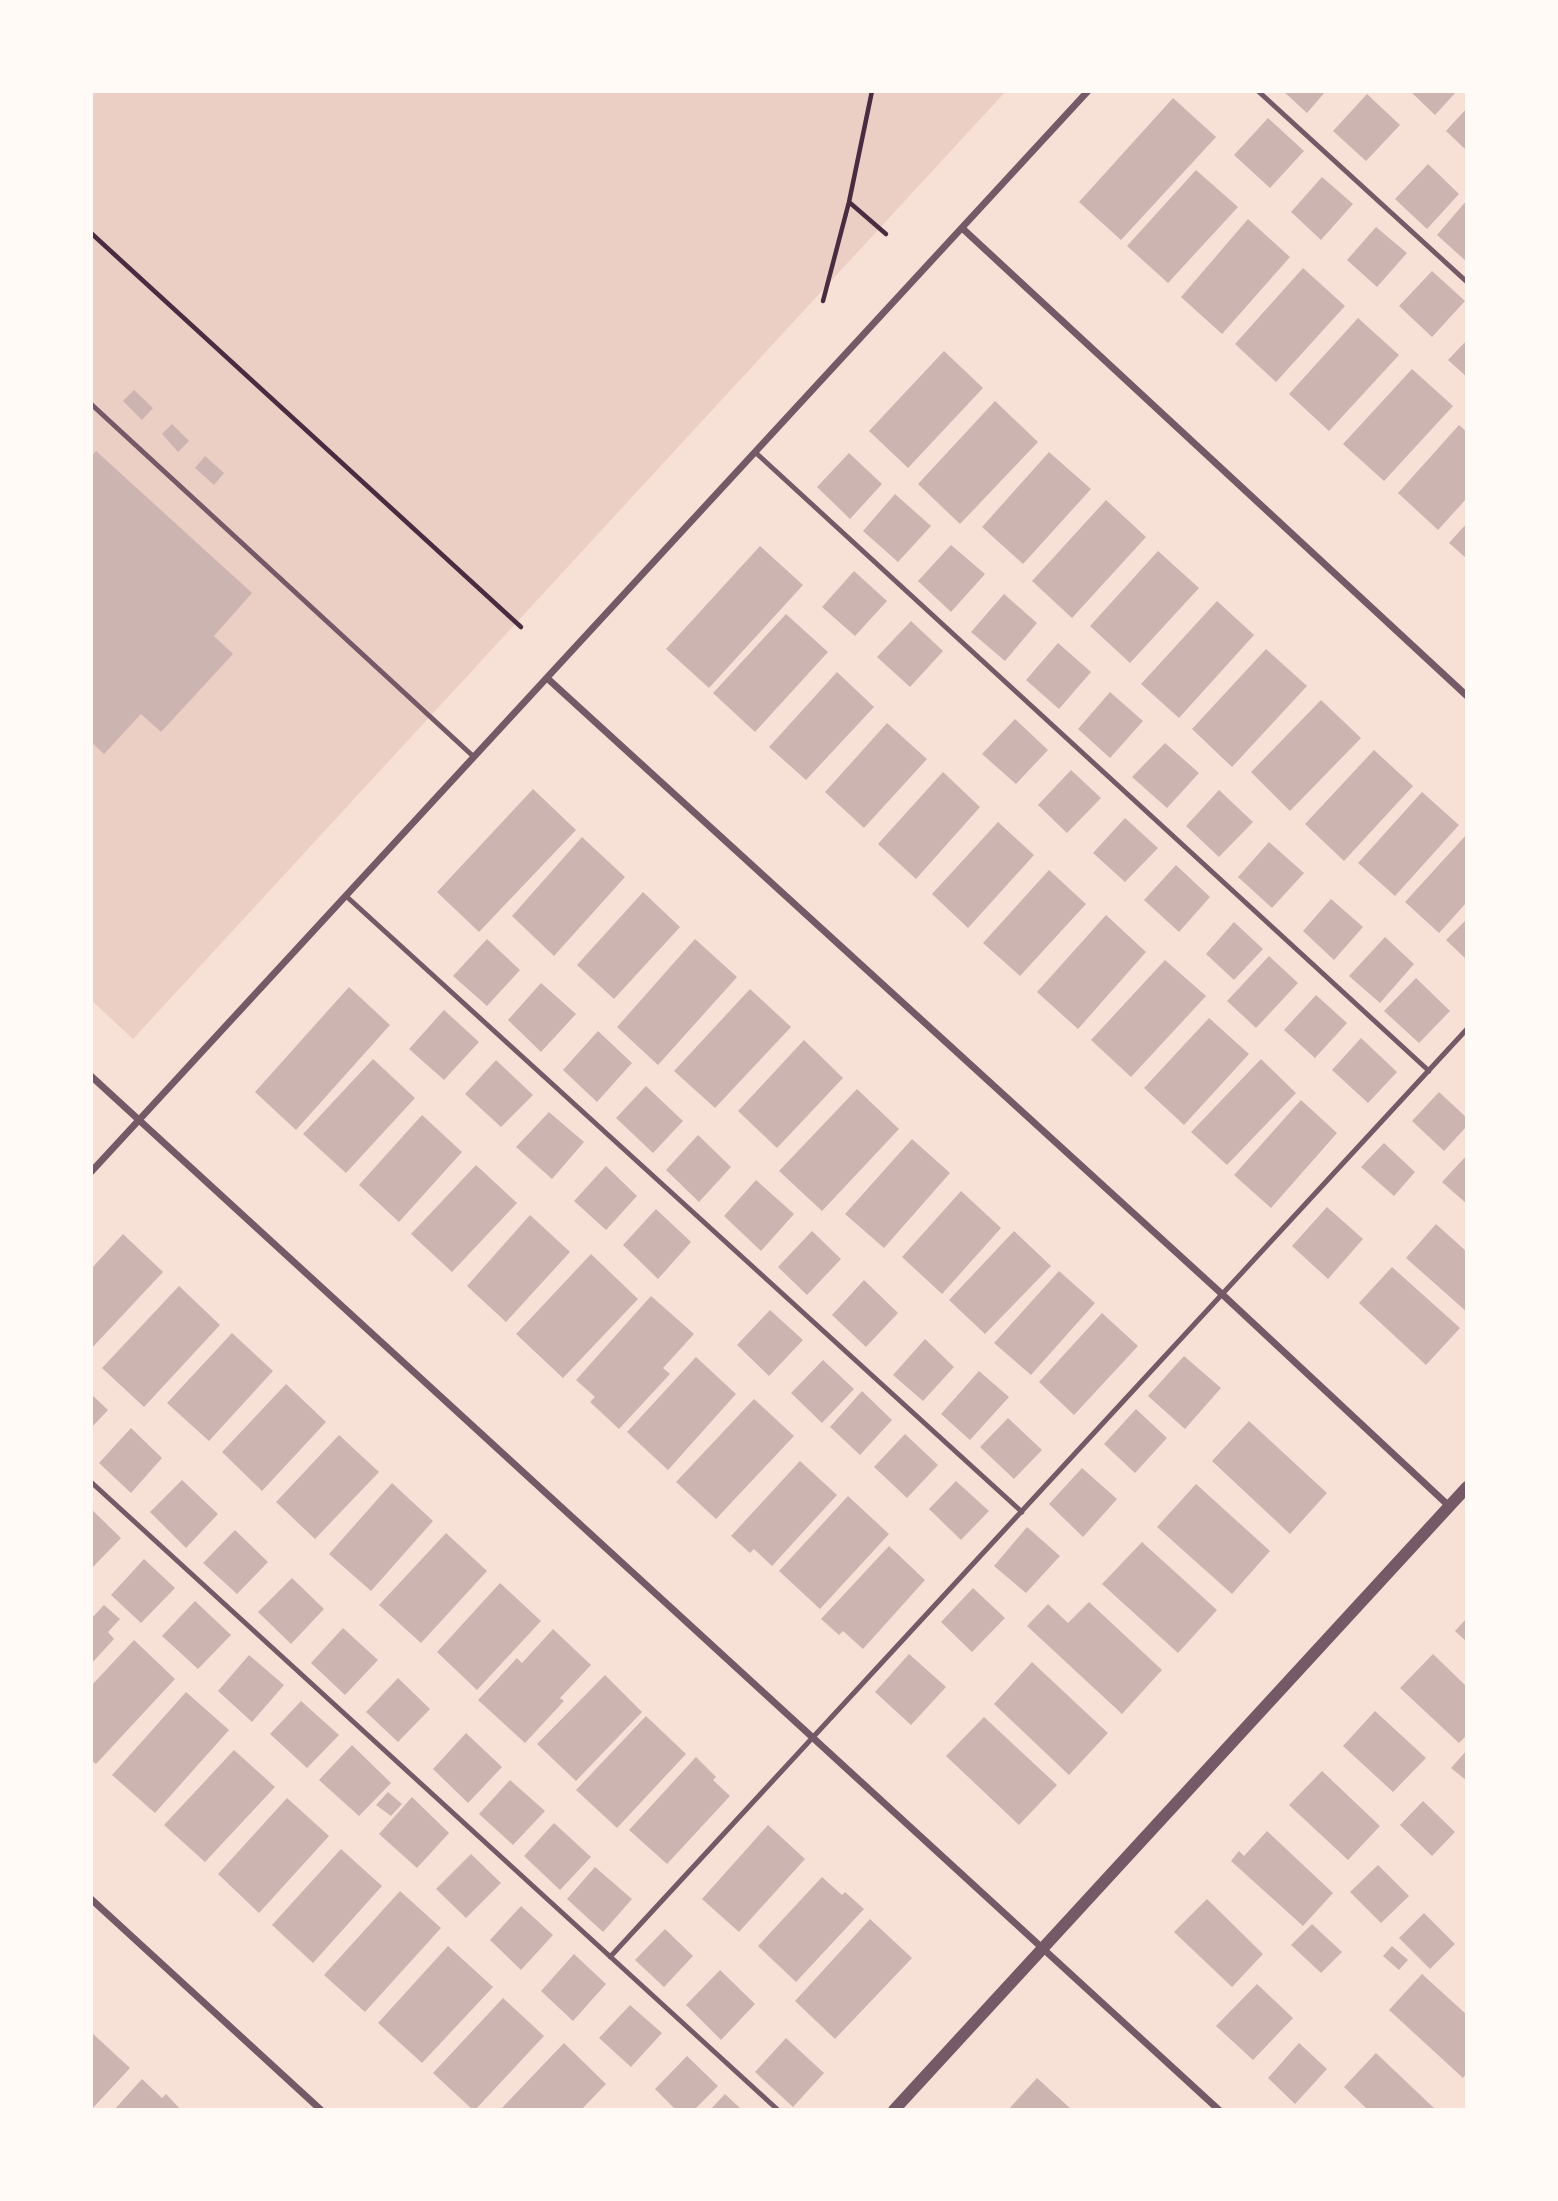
<!DOCTYPE html>
<html>
<head>
<meta charset="utf-8">
<style>
  body { margin:0 }
  #map { position:relative; width:1558px; height:2201px; overflow:hidden; background:#f7e1d7; font-family:Ubuntu,sans-serif }
  canvas { display:block }
  .frame { position:absolute; inset:0; border:93px solid #fffaf5; pointer-events:none }
</style>
</head>
<body>
<div id="map">
<canvas width="1558" height="2201"></canvas>
<div class="frame"></div>
</div>
<script>
const g = document.querySelector('canvas').getContext('2d');
g.lineJoin = 'round';
function paint(path, color) { g.fillStyle = color; g.fill(path, 'evenodd'); }
function stroke(path, color, width, dash) { g.strokeStyle = color; g.lineWidth = width; g.lineCap = dash ? 'butt' : 'round'; g.setLineDash(dash || []); g.stroke(path); }
const green = new Path2D(`
  M91 91H1006L133 1039 91 1000Z`);
const building = new Path2D(`
  M1283 91H1326L1307 113Z
  M1410 91H1457L1435 115Z
  M1367 94 1400 125 1366 161 1333 131Z
  M1173 98 1216 137 1121 240 1079 202Z
  M1467 108V151L1446 131Z
  M1268 118 1304 151 1270 188 1234 155Z
  M1428 164 1459 194 1427 229 1395 199Z
  M1196 170 1238 207 1168 283 1127 246Z
  M1322 177 1353 204 1321 240 1291 212Z
  M1467 200V262L1437 235Z
  M1248 219 1290 257 1222 334 1181 297Z
  M1376 227 1407 253 1377 287 1347 260Z
  M1303 268 1345 306 1276 382 1235 344Z
  M1432 271 1465 301 1432 337 1399 306Z
  M1358 318 1399 355 1329 431 1289 394Z
  M1467 340V377L1448 360Z
  M944 351 983 388 908 468 869 431Z
  M1412 369 1453 406 1384 481 1343 444Z
  M134 390 153 408 142 420 123 401Z
  M995 401 1038 442 960 524 918 484Z
  M172 424 189 441 178 452 162 434Z
  M1459 425 1467 432V498L1438 530 1398 493Z
  M96 451 252 593 214 636 233 654 161 732 141 714 104 754 91 742V457Z
  M1049 452 1091 489 1023 564 982 527Z
  M849 453 882 484 850 519 817 487Z
  M205 456 224 473 214 485 195 468Z
  M895 494 931 526 898 562 863 531Z
  M1106 500 1146 537 1072 618 1032 581Z
  M1467 523V559L1449 543Z
  M951 545 985 574 951 612 918 581Z
  M760 546 803 585 709 688 666 649Z
  M1158 551 1199 588 1130 663 1090 626Z
  M854 571 887 601 855 636 822 607Z
  M1004 594 1037 623 1005 661 971 632Z
  M1217 601 1254 635 1179 718 1141 684Z
  M786 614 828 652 755 732 713 693Z
  M911 621 943 651 910 687 877 657Z
  M1058 643 1091 672 1059 709 1026 680Z
  M1266 649 1307 686 1232 767 1192 729Z
  M837 672 874 707 806 780 769 747Z
  M1110 692 1143 721 1110 758 1078 729Z
  M1321 700 1361 738 1290 811 1251 772Z
  M1015 719 1048 750 1016 784 982 754Z
  M887 723 927 759 864 828 825 792Z
  M1165 743 1199 773 1167 808 1132 777Z
  M1374 750 1413 786 1344 861 1305 824Z
  M1071 770 1101 798 1067 833 1038 805Z
  M943 772 980 807 916 879 878 844Z
  M533 789 576 830 479 932 437 892Z
  M1219 790 1253 822 1219 857 1186 826Z
  M1422 792 1459 825 1395 896 1358 863Z
  M1125 818 1158 848 1125 882 1093 853Z
  M998 822 1034 855 968 928 932 894Z
  M1467 834V902L1439 933 1405 902Z
  M582 837 625 877 554 956 512 916Z
  M1269 842 1304 873 1272 908 1238 877Z
  M1176 865 1210 897 1179 932 1144 900Z
  M1049 870 1086 904 1020 976 983 943Z
  M643 892 680 927 614 999 577 965Z
  M1331 899 1363 927 1334 960 1303 931Z
  M1106 915 1146 952 1078 1029 1037 992Z
  M1467 919V960L1446 940Z
  M1234 922 1263 949 1234 980 1206 954Z
  M1385 937 1414 964 1380 1003 1349 976Z
  M487 939 520 970 487 1006 453 976Z
  M695 939 737 977 658 1065 617 1027Z
  M1269 956 1298 983 1256 1028 1227 1001Z
  M1165 960 1206 996 1131 1077 1091 1040Z
  M1416 978 1450 1011 1419 1043 1384 1011Z
  M541 983 576 1014 541 1052 508 1020Z
  M349 987 390 1025 296 1130 255 1092Z
  M750 989 791 1027 715 1108 674 1071Z
  M1316 995 1347 1023 1315 1058 1284 1030Z
  M444 1010 479 1042 444 1080 409 1049Z
  M1209 1018 1249 1054 1184 1125 1144 1088Z
  M598 1031 632 1063 597 1102 563 1070Z
  M1361 1038 1397 1072 1368 1103 1332 1070Z
  M804 1040 843 1078 777 1148 738 1111Z
  M373 1059 415 1098 346 1173 303 1134Z
  M1261 1059 1296 1093 1227 1165 1191 1132Z
  M496 1060 533 1095 501 1127 465 1094Z
  M646 1086 683 1121 653 1153 616 1118Z
  M857 1089 899 1129 822 1211 779 1171Z
  M1439 1092 1467 1118V1126L1444 1151 1412 1121Z
  M1301 1100 1337 1133 1271 1208 1234 1175Z
  M549 1112 584 1142 552 1179 516 1147Z
  M422 1115 462 1152 399 1222 359 1185Z
  M698 1135 731 1167 699 1202 666 1170Z
  M912 1139 950 1173 884 1248 845 1214Z
  M1384 1143 1415 1172 1394 1196 1361 1167Z
  M1467 1155V1204L1442 1182Z
  M476 1165 517 1203 452 1272 411 1234Z
  M606 1166 637 1196 606 1230 574 1201Z
  M756 1180 794 1214 761 1251 724 1216Z
  M961 1191 1001 1228 942 1294 902 1257Z
  M1327 1207 1363 1239 1328 1279 1292 1246Z
  M656 1209 691 1242 658 1279 623 1245Z
  M530 1215 570 1252 506 1322 467 1286Z
  M1436 1224 1467 1252V1312L1406 1258Z
  M812 1231 841 1259 807 1295 778 1267Z
  M1014 1231 1051 1266 985 1334 949 1300Z
  M123 1234 163 1272 91 1349V1269Z
  M591 1254 638 1299 563 1378 516 1334Z
  M1392 1267 1460 1328 1426 1365 1359 1303Z
  M1059 1271 1095 1303 1031 1375 994 1343Z
  M864 1280 898 1313 866 1347 832 1315Z
  M179 1286 220 1325 144 1407 102 1368Z
  M651 1296 694 1334 663 1368 670 1374 619 1429 590 1402 595 1397 576 1380Z
  M770 1310 803 1340 769 1376 737 1345Z
  M1102 1313 1138 1346 1074 1415 1039 1382Z
  M232 1333 273 1371 209 1441 167 1403Z
  M925 1339 954 1367 923 1401 893 1375Z
  M1184 1356 1221 1388 1185 1429 1148 1396Z
  M696 1357 736 1394 668 1470 627 1432Z
  M823 1360 854 1389 822 1423 791 1393Z
  M979 1371 1009 1397 970 1440 941 1414Z
  M286 1384 326 1422 262 1491 222 1452Z
  M862 1391 892 1420 860 1455 830 1427Z
  M91 1394 108 1410 91 1428Z
  M754 1399 794 1436 716 1519 676 1482Z
  M1136 1409 1167 1438 1135 1473 1104 1444Z
  M1008 1418 1042 1450 1014 1479 980 1447Z
  M1249 1421 1327 1493 1290 1534 1212 1461Z
  M131 1428 162 1458 131 1493 99 1463Z
  M905 1434 938 1465 907 1498 874 1467Z
  M339 1435 379 1472 315 1539 276 1502Z
  M800 1461 837 1495 772 1566 754 1549 750 1553 731 1536Z
  M1082 1468 1117 1499 1083 1537 1049 1504Z
  M182 1480 218 1514 186 1548 150 1512Z
  M956 1481 989 1511 961 1540 929 1509Z
  M392 1483 433 1521 371 1591 329 1554Z
  M1196 1484 1270 1551 1232 1594 1157 1527Z
  M848 1496 889 1534 820 1609 779 1571Z
  M91 1509 121 1538 91 1569Z
  M1027 1527 1060 1556 1026 1593 994 1566Z
  M235 1530 268 1562 237 1594 203 1563Z
  M446 1533 487 1571 421 1643 379 1605Z
  M1142 1542 1217 1610 1178 1653 1102 1584Z
  M889 1546 925 1580 863 1649 843 1631 839 1635 821 1619Z
  M144 1559 175 1588 141 1623 111 1595Z
  M292 1578 324 1609 291 1644 258 1612Z
  M500 1583 541 1621 477 1690 437 1652Z
  M973 1588 1005 1618 972 1652 941 1622Z
  M195 1601 231 1635 198 1669 162 1636Z
  M1089 1602 1162 1670 1122 1714 1027 1626 1048 1604 1068 1623Z
  M104 1605 120 1619 108 1632 114 1639 91 1664V1619Z
  M1467 1618V1642L1455 1631Z
  M343 1628 378 1660 345 1695 311 1663Z
  M553 1629 591 1665 560 1698 564 1701 525 1743 478 1700 517 1658 522 1663Z
  M134 1640 175 1679 96 1764 91 1760V1686Z
  M909 1654 946 1687 911 1725 875 1692Z
  M1433 1654 1467 1687V1735L1459 1743 1400 1688Z
  M249 1655 284 1685 252 1722 218 1691Z
  M1032 1662 1108 1733 1069 1775 994 1704Z
  M605 1675 642 1712 576 1781 537 1744Z
  M398 1678 430 1709 398 1742 366 1712Z
  M186 1692 229 1730 155 1813 112 1775Z
  M301 1701 339 1735 307 1768 270 1734Z
  M1375 1711 1426 1758 1393 1792 1343 1746Z
  M646 1716 686 1754 617 1828 576 1790Z
  M984 1717 1057 1785 1019 1825 946 1756Z
  M466 1733 502 1767 468 1803 433 1769Z
  M352 1745 391 1783 359 1816 319 1780Z
  M234 1750 275 1787 205 1862 164 1825Z
  M1467 1750V1781L1451 1768Z
  M696 1757 716 1777 713 1780 730 1796 667 1864 629 1830Z
  M1322 1771 1380 1826 1348 1860 1289 1805Z
  M510 1780 545 1811 513 1845 479 1814Z
  M388 1792 402 1804 391 1816 376 1805Z
  M412 1797 449 1833 417 1868 379 1834Z
  M287 1798 329 1836 259 1913 218 1874Z
  M1423 1801 1455 1832 1432 1856 1400 1825Z
  M554 1823 591 1857 560 1890 524 1856Z
  M768 1825 805 1859 739 1932 702 1899Z
  M1267 1831 1333 1893 1303 1926 1231 1861 1239 1851 1244 1856Z
  M341 1849 382 1886 313 1963 272 1925Z
  M471 1854 501 1883 466 1918 436 1889Z
  M1378 1865 1409 1896 1381 1923 1350 1892Z
  M595 1867 632 1899 603 1932 567 1899Z
  M822 1877 842 1895 845 1892 864 1909 796 1982 758 1946Z
  M400 1891 441 1928 365 2012 324 1975Z
  M1207 1899 1263 1954 1232 1987 1174 1932Z
  M521 1906 553 1935 521 1970 490 1940Z
  M1424 1913 1455 1944 1430 1969 1399 1938Z
  M870 1919 912 1958 835 2039 795 2001Z
  M1312 1924 1342 1952 1321 1973 1291 1945Z
  M665 1929 693 1956 664 1987 635 1960Z
  M448 1946 493 1987 422 2063 378 2023Z
  M1392 1946 1408 1960 1399 1970 1383 1956Z
  M574 1954 606 1984 573 2021 541 1991Z
  M720 1970 755 2004 721 2040 686 2005Z
  M1422 1974 1467 2015V2073L1463 2078 1389 2010Z
  M1257 1984 1293 2018 1253 2060 1216 2026Z
  M503 1998 544 2036 475 2110H473L433 2073Z
  M630 2005 662 2033 631 2067 599 2038Z
  M91 2032 130 2068 91 2110Z
  M786 2038 824 2073 793 2107 755 2072Z
  M564 2043 606 2084 581 2110H500Z
  M1299 2043 1327 2069 1295 2104 1268 2078Z
  M1376 2053 1435 2109 1434 2110H1368L1344 2087Z
  M687 2056 718 2086 694 2110H676L655 2089Z
  M1037 2078 1072 2110H1008Z
  M142 2079 162 2098 166 2094 181 2110H114Z
  M725 2094 742 2110H710Z`);
const path = new Path2D(`
  M849 202 886 234
  M91 233 521 627
  M823 301 849 202 872 91`);
const service = new Path2D(`
  M1258 91 1467 282
  M91 404 474 757
  M755 452 1429 1071
  M346 896 1022 1512
  M91 1482 778 2110
  M610 1957 1467 1029`);
const minor = new Path2D(`
  M962 228 1467 696
  M547 678 1223 1295 1449 1506
  M91 1076 1219 2110
  M91 1172 1088 91
  M91 1899 321 2110`);
const tertiary = new Path2D(`
  M894 2110 1467 1487`);
paint(green, '#ebcfc5');
paint(building, '#ccb4b1');
stroke(path, '#4a2c40', 4.5);
stroke(service, '#755966', 5);
stroke(minor, '#755966', 7);
stroke(tertiary, '#755966', 12);
</script>
</body>
</html>
